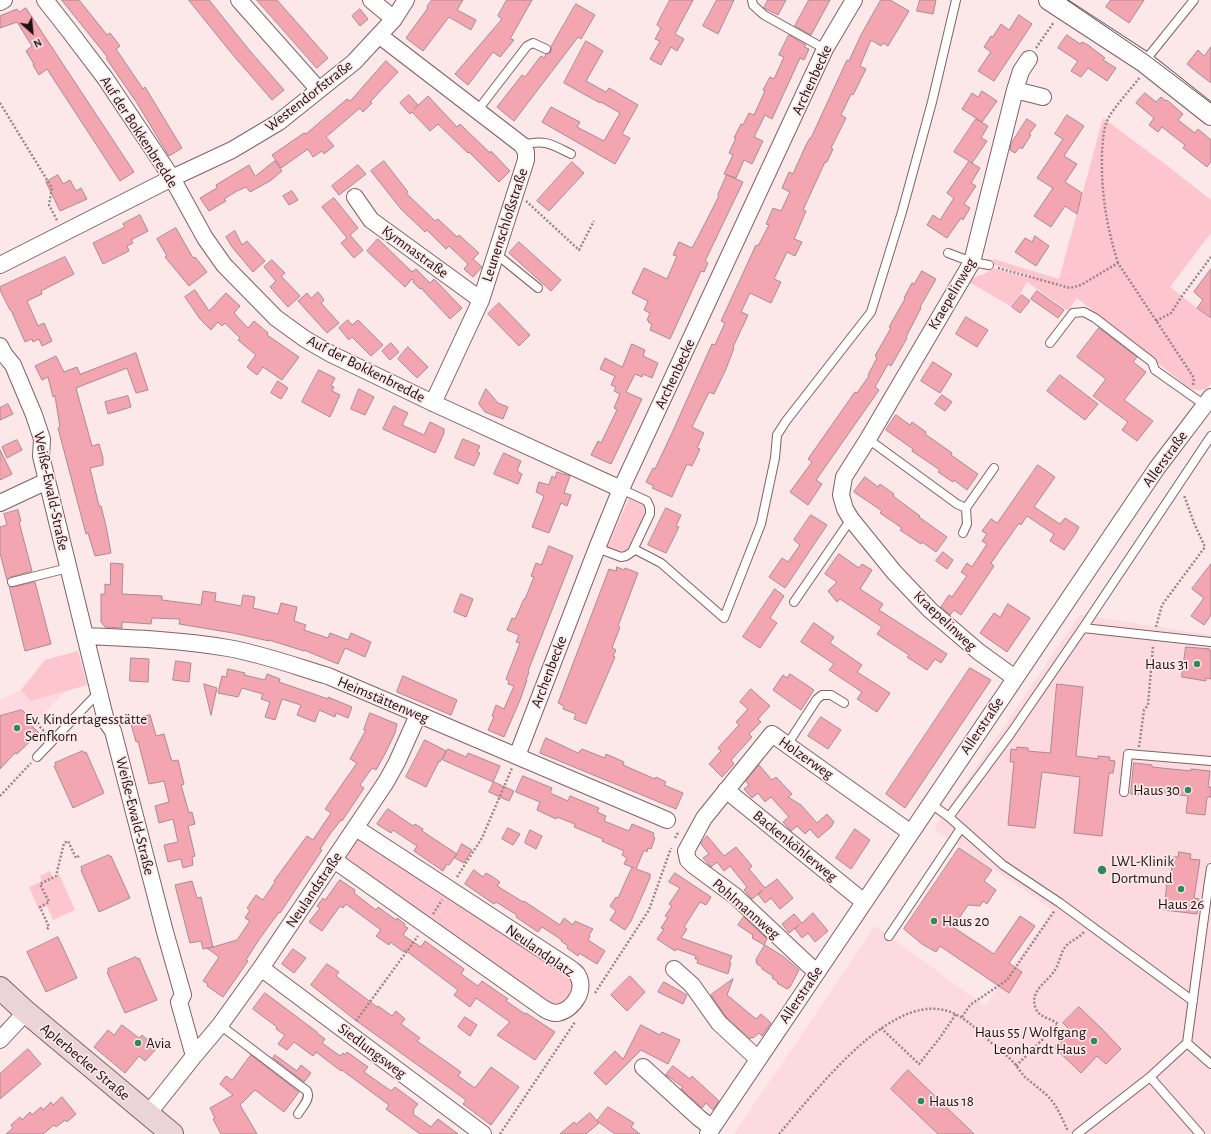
<!DOCTYPE html>
<html>
<head>
<meta charset="utf-8">
<style>
  body { margin:0 }
  #map { position:relative; width:1211px; height:1134px; overflow:hidden; background:#fce7e9; font-family:"Alegreya Sans",sans-serif }
  canvas { display:block }
  .north { position:absolute; left:12px; top:12px; width:40px; height:40px; -webkit-text-stroke:3px #fce7e9; paint-order:stroke; rotate:153deg; font-size:11px; font-weight:700; line-height:16px; text-align:center; color:#1c1113 }
  .north::after { content:''; display:block; margin:auto; width:14px; height:18px; background:#1c1113; clip-path:polygon(50% 0,100% 100%,50% 72%,0 100%) }
</style>
</head>
<body>
<div id="map">
<canvas width="1211" height="1134"></canvas>
<div class="north">N</div>
</div>
<script>
const g = document.querySelector('canvas').getContext('2d');
g.lineJoin = 'round';
function paint(path, color) { g.fillStyle = color; g.fill(path, 'evenodd'); }
function stroke(path, color, width, dash) { g.strokeStyle = color; g.lineWidth = width; g.lineCap = dash ? 'butt' : 'round'; g.setLineDash(dash || []); g.stroke(path); }
function label(font, color, halo, rows, align = 'center') {
  g.font = font + ' "Alegreya Sans",sans-serif'; g.lineWidth = 3.5; g.setLineDash([]); g.textBaseline = 'middle'; g.strokeStyle = halo; g.fillStyle = color; for (const [text, x, y, turn = 0] of rows) {
    g.save(); g.translate(x, y); g.rotate((+turn || 0) * Math.PI / 180); g.textAlign = isNaN(turn) ? turn : align; if (halo) g.strokeText(text, 0, 0); g.fillText(text, 0, 0); g.restore();
  }
}
const built = new Path2D(`
  M1080 615 1211 635V1134H734L875 926 985 1006 1053 910 934 829Z
  M21 690 31 701 66 691 37 720 34 718 29 723 39 733 17 754 15 753 0 769V700Z`);
const green = new Path2D(`
  M1103 118 1165 164 1211 200V233L1170 287 1211 319V384C1204 392 1198 391 1189 388L1077 298 1068 311 1027 282 1020 294 1021 295 1012 307 969 282C976 273 986 277 991 268L1029 278 1031 276 992 264 993 259 1059 279Z
  M630 496 641 501 644 504 646 513 630 548C623 556 615 551 607 548Z
  M78 651 87 685 31 701 21 690 45 660Z
  M358 838 567 972 574 981 572 996 555 1007 343 859Z
  M50 871 53 877 59 874 75 910 53 920 47 906 39 910 29 887 42 881 40 876Z`);
const building = new Path2D(`
  M62 0H79L107 35 110 33 120 46 116 49 143 89 145 87 182 148 169 156 137 103 106 58 107 57Z
  M189 0H209L250 51 284 90 272 100 233 55Z
  M257 0H277L328 58 317 68Z
  M432 0H463L457 10 476 20 471 30 449 17 423 51 406 38 428 8 427 7Z
  M507 0H532L510 39 514 40 500 57 493 52 468 85 455 74 502 19 498 16Z
  M670 0H693L675 34 684 39 677 51 671 47 661 65 650 59 660 41 655 39 661 28 657 25Z
  M717 0H734L718 34 703 26Z
  M768 0H786L778 15 764 8Z
  M809 0H830L811 35 795 26Z
  M881 0H890L909 11 888 46 883 43 881 46 871 40 860 66 866 69 853 95 851 94 841 115 846 118 831 148 833 149 827 162H825L803 210 806 211 794 239 802 242 795 256 787 252 774 279 781 282 771 303 750 293 741 312 748 315 733 347 734 348 726 369 714 394 709 392 692 427 704 433 697 448 700 449 692 466 687 464 672 497 652 488 654 486 646 482 653 468 655 469 672 433 712 344 715 345 725 323 721 321 756 245 758 246 769 225 766 224 773 208 781 211 790 192 782 188 789 172 793 174 806 145 810 138H811L847 60 849 61 861 35Z
  M920 0H936L933 14 917 11Z
  M1111 0H1144L1129 23 1106 7Z
  M576 4 595 15 581 39 578 37 514 121 497 107 522 75 525 77 541 56 544 58 546 54 551 52V47Z
  M26 8 134 172 120 181 47 69 39 75 33 65 34 64 26 51 32 46 17 22 0 28V16L17 9 19 12Z
  M360 9 368 19 360 26 352 16Z
  M1019 15 1032 24 994 81 978 71 991 52 984 47 991 36 993 37 1001 24 1009 30Z
  M789 35 806 45 804 47 809 49 804 60 800 58 772 119 765 115 754 137 763 141 752 164 744 160 736 178 724 174 733 155 729 153 736 138H734L741 124 743 125 749 113 754 115 765 91 763 90 770 77 774 79 784 57 779 55Z
  M1067 35 1080 44 1082 42 1088 45 1105 58 1103 60 1116 68 1107 81 1088 68 1081 77 1071 71 1078 61 1058 48Z
  M586 41 603 51 586 81 606 92 609 88 638 105 622 134 630 138 615 164 542 122 551 107 580 122 577 127 604 141 620 113 601 102 600 103 564 83Z
  M1211 47V83L1198 73 1187 64 1198 50 1204 56Z
  M386 61 398 72 370 102 372 103 363 112 360 108 326 137 334 146 324 154 322 151 313 157 308 149 281 168 272 155 304 133 306 134 347 99 350 101Z
  M982 91 997 101 982 122 962 109 972 93 978 97Z
  M1145 93 1156 102 1161 97 1166 101 1167 100 1183 114 1178 120 1195 133 1198 129 1211 140V161L1207 167 1183 148 1185 145 1162 127 1158 132 1149 125 1154 118 1136 103Z
  M409 95 418 105 413 110 428 96 457 127 460 124 490 153 491 151 510 171 499 182 469 152 468 153 438 124 430 131 412 112 410 114 400 103Z
  M1067 115 1084 126 1064 156 1077 164 1065 182 1082 193 1077 214 1065 206 1051 227 1034 216 1053 188 1037 178 1063 139 1055 134Z
  M976 119 988 126 981 138 987 141 972 163 970 162 980 168 971 183 976 186 964 204 970 208 963 220 961 218 947 238 927 225 933 215 940 220 954 198 947 193 969 161 954 152Z
  M1027 119 1036 125 1029 134 1031 135 1022 149 1020 147 1015 153 1010 150 1011 144Z
  M275 161 282 171 270 181 250 192 246 187 237 191 224 199 226 201 209 211 200 198 217 188 216 185 249 165 255 176Z
  M384 161 408 192 406 193 435 221 438 219 457 237 459 235 479 253 473 259 482 267 473 277 464 269 468 264 449 246 446 249 427 230 425 232 401 209 371 171Z
  M572 162 584 173 549 211 537 201Z
  M358 165 366 174 339 195 332 186Z
  M58 175 63 184 70 180 76 191 81 188 87 199 60 211 46 182Z
  M727 175 743 182 708 255 705 261 708 263 704 272 701 271 670 339 650 330 652 324 648 322 649 321 647 320 650 313 644 310 648 301 632 293 644 268 667 279 677 256 673 255 679 242 692 248 697 239 719 196 718 195Z
  M292 191 298 200 289 205 283 196Z
  M334 198 358 228 350 235 363 250 354 258 341 243 347 238 322 207Z
  M140 215 148 231 131 240 133 243 127 246 129 251 103 264 93 243 125 227 123 224Z
  M176 228 193 258 195 257 207 272 189 286 165 257 167 256 157 239Z
  M235 231 242 245 247 241 265 261 253 272 232 247 226 237Z
  M1035 236 1049 246 1036 266 1015 252 1025 238 1032 242Z
  M378 239 412 272 416 269 430 283 434 279 462 308 450 319 421 288 420 289 413 282 414 280 412 279 405 287 367 251Z
  M519 242 561 280 551 291 509 253Z
  M65 257 74 274 41 291 42 294 27 301 38 326 44 323 52 341 42 346 39 339 33 342 32 339 25 342 11 310H10L0 290V287Z
  M272 260 285 273 281 276 300 296 288 307 270 287 276 281 264 267Z
  M1211 269V318L1197 308 1203 300 1194 292Z
  M922 271 936 279 920 307 921 308 906 337 907 338 891 366 888 364 875 387 879 390 816 480 822 484 808 505 790 492 812 462 808 459 855 392 857 393 869 376 868 375 877 358 875 356 891 328 889 327 905 299 904 298 912 283 914 284Z
  M195 290 209 311 226 293 240 306 234 313 248 328 254 321 268 333 267 335 299 357 282 380 263 367 257 375 247 367 256 355 238 340 240 338 225 323 222 326 218 322 211 330 200 319 185 297Z
  M1037 291 1064 310 1058 318 1031 299Z
  M318 292 324 300 321 303 339 323 327 333 298 301 307 293 311 298Z
  M1022 295 1030 301 1020 313 1012 307Z
  M499 303 530 335 519 346 488 314Z
  M966 317 988 330 977 347 956 334Z
  M348 320 352 325 358 320 383 345 371 356 352 337 349 340 339 328Z
  M1099 328 1137 357 1133 362 1146 372 1124 400 1153 421 1137 441 1122 430 1128 422 1093 396 1106 379 1077 357Z
  M391 343 399 352 390 360 382 351Z
  M632 344 645 350 643 356 658 363 652 378 643 374 642 377 635 374 626 392 642 399 611 464 591 455 598 441 601 443 617 410 614 408 620 394 614 391 616 387 611 385 615 376 600 369 605 358 622 367Z
  M408 347 428 367 417 378 398 359Z
  M136 353 148 390 136 393 127 368 76 388 92 446 99 444 103 458V465L90 468 99 506H101L106 526 111 553 95 556 88 533 86 534 58 428 60 427 55 396 53 397 48 377 42 380 35 366 56 356 64 372 77 367 80 374Z
  M933 362 952 374 940 393 921 381Z
  M319 370 335 378 331 386 334 387 332 391 340 395 330 417 302 402Z
  M1060 375 1098 404 1085 420 1047 391Z
  M278 381 288 388 281 399 271 393Z
  M359 389 374 397 365 415 351 409Z
  M486 389 498 403 508 407 503 419 485 412 479 404Z
  M942 395 952 402 945 411 935 404Z
  M128 396 131 407 108 414 105 402Z
  M8 404 13 414 0 420V408Z
  M394 406 408 413 402 425 424 435 430 422 444 429V433L435 453 383 429Z
  M896 415 910 425 912 422 926 432 925 434 952 453 951 455 978 474 967 490 954 480 953 482 938 472 940 470 912 451 913 449 886 430Z
  M463 439 480 446 477 452 480 453 474 466 455 458Z
  M17 440 22 450 7 458 2 447Z
  M0 450 12 474 0 480Z
  M504 453 521 461 517 471 522 474 518 484 494 474Z
  M1038 465 1055 477 1034 507 1060 524 1065 518 1079 527 1076 533 1064 550 1050 541 1054 534 1027 516 1021 525 1019 523 991 563 994 566 961 615 954 610 950 615 941 607 949 595 952 597 967 576 961 572 967 563 972 567 987 544 982 541 987 534 982 531 991 519 997 523Z
  M557 472 570 476 564 493 571 495 567 506 561 503 549 533 532 527 544 496 536 492 539 482 549 485 552 476 555 478Z
  M865 477 878 487 880 484 894 494 893 496 920 516 919 517 947 537 936 552 922 542 921 544 900 530 902 528 880 513 882 511 854 492Z
  M666 508 681 515 676 526 679 527 666 553 648 545Z
  M18 510 21 521 19 522 32 571 11 577 7 580 0 553V527L7 525 4 514Z
  M811 515 827 525 785 588 769 577 782 558 788 562 800 545 794 540Z
  M549 546 573 556 528 671 529 672 526 680H527L520 700 504 737 488 730 494 717 492 716 496 705 504 709 514 686 508 684 509 681 506 679 520 643 516 642 519 635 507 630 512 618 515 619 524 599H525L534 577 531 576 536 563 541 565Z
  M943 552 953 560 947 569 936 561Z
  M839 554 859 568 862 564 872 570 860 589 883 604 879 610 947 654 941 663 935 659 927 670 907 657 909 655 877 634 882 627 840 599 837 602 828 591 837 582 825 574Z
  M111 563 123 564 122 594 162 596V600L201 605 203 591 216 593 215 601 241 606 243 595 255 597 253 608 278 614 281 603 297 607 294 621 306 625 304 630 328 638 330 633 348 640 351 633 371 642 365 657 345 648 338 664 304 650V651L269 640V641L233 633 179 624 180 619 152 618 151 624 122 622V628L105 627 101 622V594H105V584L110 585Z
  M1211 564V615L1204 625 1191 616 1204 598 1192 589Z
  M617 567 624 570 625 568 638 573 618 626 620 627 612 648 616 650 613 656 615 657 586 724 574 719 576 714 563 709 564 706 558 703 609 569 616 571Z
  M35 582 51 644 25 651 9 586 13 587Z
  M775 589 784 596 770 618 777 623 760 648 743 637Z
  M461 594 473 599 466 617 454 612Z
  M1008 604 1030 618 1007 652 980 633 994 613 1000 617Z
  M814 623 834 637 830 643 862 665 857 672 890 693 877 712 857 699 862 692 829 670 834 664 801 642Z
  M1186 647 1210 649 1209 651H1211V679L1206 678V681L1182 677Z
  M131 658 149 659 148 682 130 681Z
  M176 661 191 663 189 682 173 680Z
  M970 668 991 680 905 808 886 794Z
  M228 669 245 673 244 675 265 680 267 674 280 679 279 682 328 699V697L352 707 348 718 336 713 335 717 319 710 315 722 297 715 301 705 282 699 275 720 265 717 270 702 261 699 263 694 242 688 238 697 218 693 222 676 226 677Z
  M790 674 814 690 801 710 773 690 783 675 787 678Z
  M403 676 457 700 451 715 397 692Z
  M204 684 217 688 211 715Z
  M1057 684 1083 687 1076 756 1098 759V756L1110 757 1109 760 1115 761 1113 773H1109L1102 836 1074 833 1080 777 1042 772 1035 828 1008 825 1014 762H1010L1011 749 1016 750 1017 747 1028 748V751L1050 753Z
  M751 689 770 706 758 719 761 722 749 734 752 737 731 760 734 764 722 777 709 764 721 751 718 748 739 725 736 722 748 709 740 702Z
  M22 710 32 720 29 723 39 733 17 754 15 753 0 769V716Z
  M370 713 397 724 395 733 386 752 376 770 372 768 360 785 364 788 342 821 341 820 330 834 320 849 322 850 280 913 279 912 258 941 246 960 248 961 223 997 207 986 208 984 203 981 219 957 207 948 213 947 203 949 201 941 190 943 175 885 192 881 197 898 201 897 213 947 237 940 250 921 245 918 250 910 247 908 256 895 263 900 275 882 274 881 307 836 313 840 331 813 325 809 357 763 350 759 366 730H364Z
  M150 715 156 736 164 734 171 759 173 761 178 760 184 784 181 785 189 813 192 812 195 824 188 826 195 856 192 857 193 865 183 868 181 859 168 862 164 845 178 842 173 819 159 823 155 806 169 802 164 781 149 784 138 741 136 742 130 720Z
  M821 717 841 730 828 749 808 736Z
  M546 738 578 753 582 749 605 758 606 754 624 762 623 765 655 779 656 777 666 782 664 785 683 793 676 809 540 753Z
  M425 740 446 751 440 762 439 761 426 787 406 777Z
  M448 749 466 757 468 753 500 766 493 782 443 760Z
  M83 751 84 753 86 752 104 793 73 808 54 766 56 765 55 763Z
  M1134 763 1152 765V767L1191 771V769L1210 771 1208 787H1211V797H1207L1205 815 1186 813 1188 796 1149 791V796L1131 794Z
  M759 765 772 780 776 777 792 794 788 797 801 805 817 823 827 814 834 822 831 827 818 838 810 829 805 834 797 826 791 831 783 822 789 817 771 797 765 802 758 793 752 798 744 789 749 785 746 781Z
  M523 776 552 788 550 793 568 801 570 796 599 808 597 812 606 816 604 821 629 831 632 824 654 833 653 837 655 838 651 849 648 848 647 852 644 850 636 869 650 874V878L631 921 625 930 610 920 616 911 610 906 616 897 618 898 632 867 634 868 624 864 627 858 622 855 624 851 602 841 603 839 574 827 575 824 557 817 556 819 537 810 540 802 516 792Z
  M494 782 514 791 509 801 489 792Z
  M388 809 413 826 415 824 423 829 422 831 457 854 449 865 447 864 443 871 414 851 417 846 393 830 391 833 377 824Z
  M508 828 520 834 513 845 502 839Z
  M855 829 870 840 851 869 836 858Z
  M530 830 542 836 536 849 525 843Z
  M707 836 724 856 736 847 752 866 749 869 765 888 777 879 793 898 780 909 771 898 765 903 758 894 763 890 752 899 744 890 747 887 730 866 724 871 717 862 711 867 703 858 709 854 701 844Z
  M462 844 472 850 464 863 455 858Z
  M959 848 992 870 984 881 996 890 987 904 983 901 980 906 968 905 953 927 994 954 1020 916 1035 926 1009 963 1022 972 1009 993 940 946 936 952 922 944 904 929Z
  M1179 852 1191 854 1190 859 1200 860 1194 898 1199 899 1197 914 1164 910 1167 882H1170L1173 857H1178Z
  M109 855 110 857 111 856 130 898 99 912 81 870 82 869 81 867Z
  M474 870 483 877 486 873 493 877 500 882 497 886 523 902 524 901 560 925 564 918 573 925 575 921 593 929 589 935 590 936 588 940 605 951 597 964 579 953 578 956 567 948 568 946 561 941 562 940 542 927 538 932 516 917 517 915 496 902 494 904 465 884Z
  M675 873 711 897 706 905 700 902 684 927 687 929 681 938 732 956 729 963H731L728 974 697 963 698 959H695L696 956 677 949 675 951 657 939 664 929 661 928 668 917 665 916 672 906 669 904 680 888 669 882Z
  M340 880 355 890 354 893 376 910 378 907 396 920 397 918 405 924 404 926 408 928 403 935 421 947 425 941 464 969 461 974 478 986 482 981 508 999 506 1001 525 1014 526 1013 555 1032 535 1060 497 1035 510 1022 476 998 470 1007 454 995 458 990 405 950 404 952 390 942 389 945 376 936 381 930 346 904 343 908 340 906 322 931 309 922 320 908 317 906 323 898 325 900Z
  M813 913 828 931 815 942 808 933 802 938 795 929 799 925 789 933 782 924 794 914 802 923Z
  M744 917 767 939 764 945 752 938 753 935 738 925Z
  M58 937 77 978 46 992 27 952Z
  M765 945 784 957 799 970 790 987 787 989 777 983 778 982 772 978 773 976 762 969V967L757 964 756 960Z
  M293 949 306 958 294 973 282 964Z
  M136 957 137 959 139 958 157 1000 125 1013 107 972 109 971 108 969Z
  M327 964 339 972 336 976 377 1007 378 1006 392 1016 396 1011 405 1019 401 1024 420 1038 417 1041 461 1072 458 1076 475 1088 491 1067 519 1087 491 1125 463 1104 466 1100 354 1019 311 985Z
  M630 976 645 992 627 1011 611 995Z
  M733 979 727 995 756 1019 761 1014 771 1023 762 1036 759 1033 753 1038 751 1037 750 1039 726 1017 711 995Z
  M664 982 687 995 683 1004 658 992Z
  M265 993 317 1032V1033L325 1039 322 1043 340 1056 343 1053 345 1055 347 1052 368 1067 364 1072 391 1091 395 1087 418 1104 413 1110 414 1111 413 1114 431 1127 438 1119 458 1134H420L386 1109 389 1105 342 1070 341 1071 316 1052 313 1056 294 1042 287 1050 278 1044 285 1035 276 1029 277 1027 253 1009Z
  M1079 1007 1101 1028 1121 1049 1106 1064 1097 1056 1081 1073 1054 1047 1070 1030 1063 1023Z
  M465 1017 477 1025 470 1036 458 1027Z
  M122 1025 139 1038 142 1035 157 1048 145 1061 139 1056 125 1073 94 1047 108 1030 114 1035Z
  M641 1025 660 1035 662 1032 680 1040 668 1064 641 1050 606 1085 594 1073 615 1051 623 1059Z
  M28 1049 41 1064 0 1099V1074Z
  M251 1055 299 1092 284 1112 255 1090 240 1105 257 1134H221L213 1119 215 1118 210 1108 233 1095 220 1084 226 1076 232 1080Z
  M275 1055 297 1071 301 1065 311 1073 304 1082 273 1058Z
  M673 1066 690 1079 692 1076 719 1101 713 1110 706 1103 702 1108 681 1089 683 1087 666 1075Z
  M908 1070 974 1134H938L891 1089Z
  M62 1097 76 1114 67 1122 65 1120 56 1127 54 1125 43 1134H6L13 1128 11 1125 20 1117 22 1120 30 1112 32 1115 41 1107 43 1110 51 1102 53 1105Z
  M608 1107 634 1123 631 1127 640 1134H615L597 1121Z
  M590 1113 599 1123 586 1134H560L574 1122 576 1124Z`);
const path = new Path2D(`
  M1036 48 1054 22
  M0 103 52 188 49 205 58 222
  M526 201 579 250 594 221
  M1118 263C1106 225 1101 192 1102 152 1103 141 1103 129 1108 119 1114 107 1131 89 1140 77
  M998 268 1070 288 1081 285 1118 263 1194 378 1193 385
  M1156 321 1171 313 1182 296 1211 257
  M1156 627 1162 605 1205 547 1194 523 1184 495
  M34 721 46 733
  M1139 747 1144 710 1148 705 1153 646
  M0 796 31 763
  M675 838 679 831
  M457 877 482 838 512 768
  M433 914 442 900
  M47 929 49 927 40 907 49 902 40 884 56 876 64 843 68 841 76 858 79 856
  M595 993 649 910 671 848
  M962 1017 970 1005 1007 980 1055 910
  M356 1021 418 936
  M881 1028 919 1064 939 1039 956 1014
  M1016 1066 1058 1024C1051 1018 1040 1018 1036 1009 1028 991 1048 982 1055 970 1060 962 1060 952 1067 945 1072 940 1079 938 1084 932
  M500 1134 575 1022
  M779 1134C813 1095 886 996 944 1010 965 1015 980 1033 996 1047 1002 1052 1009 1057 1014 1063 1018 1067 1021 1073 1025 1077 1034 1085 1045 1092 1052 1101 1059 1110 1063 1121 1068 1131`);
const service = new Path2D(`
  M752 0 753 5 764 15 825 49
  M1144 62 1194 0
  M477 111 527 46 533 43 546 49
  M522 145C545 139 551 144 571 154
  M495 253 538 288
  M948 253 972 262 989 265
  M1050 343 1073 313 1084 312 1095 318 1152 362 1155 370 1206 406
  M868 439 957 504 966 508 994 468
  M963 533 967 524 966 508
  M597 548 621 557 626 556 632 552 650 514V508L647 501 621 489
  M634 549 661 563 724 618 761 524 775 458 777 435 786 421 871 312 902 212 932 102 956 0
  M12 582 68 568
  M794 602 851 519
  M1083 628 1211 642
  M787 745 817 699 822 695H831L844 703
  M37 757 99 692
  M1124 792 1128 754 1211 761
  M930 803 949 817 1003 865 1060 903 1193 1001
  M949 817 1011 733 1083 628 1211 436
  M1211 868 1208 888H1211
  M889 936 961 828
  M220 1025 307 1091C311 1099 302 1107 298 1114
  M1187 1043 1211 1064
  M1150 1077 1200 1134
  M1077 1134 1150 1077 1187 1043 1208 888`);
const minor = new Path2D(`
  M45 0 67 28 105 78 172 178 205 238 224 265 276 318 305 339 331 354 433 403 621 489
  M239 0 319 90
  M371 0 394 19
  M0 2 4 0
  M380 36 522 145 526 152V160L481 300 433 403
  M1015 90 1043 97
  M355 197 371 220 481 300
  M0 265 172 178 232 150 279 122 354 62 394 19 406 0
  M0 346 4 354 13 365 34 415 42 439 41 456 106 721 113 731 165 932 183 995 179 1002 194 1056 148 1114
  M0 503 47 481
  M85 636C133 638 181 640 228 648 262 654 295 666 328 676L667 820
  M1015 678 979 652 930 610 894 572 851 519 845 509 841 495 844 477 868 439 972 262 1015 90 1021 71 1029 59
  M517 756 597 548 621 489 825 49 854 0
  M726 790 864 902
  M334 860 543 1008C547 1011 552 1013 557 1013 574 1010 587 989 577 974 576 972 572 970 570 968L356 828
  M261 968 483 1134
  M674 969 692 985 719 1023 758 1059
  M816 972 735 896 693 865 688 860 686 851 704 818 772 734 911 833
  M0 1040 26 1012
  M194 1056 220 1025 261 968 386 782 397 762 418 715
  M643 1067 699 1118 712 1128
  M708 1134 1157 468 1211 397`);
const tertiary = new Path2D(`
  M1049 0 1144 62 1211 115`);
const secondary = new Path2D(`
  M0 988 26 1012 172 1134`);
const tram = new Path2D(`
  M1067 0 1149 56 1211 103`);
const markers = [
  [1197,664,4,"#30885d"],
  [17,728,4,"#30885d"],
  [1188,790,4,"#30885d"],
  [1102,870,5,"#30885d"],
  [1181,889,4,"#30885d"],
  [934,921,4,"#30885d"],
  [1094,1041,4,"#30885d"],
  [138,1043,4,"#30885d"],
  [921,1101,4,"#30885d"]
];
const streetNames = [
  ["Archenbecke",812,80,-65],
  ["Westendorfstraße",309,96,-38],
  ["Auf der Bokkenbredde",139,132,57],
  ["Leunenschloßstraße",505,225,-72],
  ["Kymnastraße",415,252,36],
  ["Kraepelinweg",952,294,-60],
  ["Auf der Bokkenbredde",366,369,27],
  ["Archenbecke",675,374,-65],
  ["Allerstraße",1165,459,-54],
  ["Weiße-Ewald-Straße",51,491,78],
  ["Kraepelinweg",945,621,43],
  ["Archenbecke",549,672,-69],
  ["Heimstättenweg",383,700,23],
  ["Allerstraße",982,726,-56],
  ["Holzerweg",806,758,35],
  ["Weiße-Ewald-Straße",135,816,76],
  ["Backenköhlerweg",795,846,39],
  ["Neulandstraße",314,890,-56],
  ["Pohlmannweg",746,909,41],
  ["Neulandplatz",540,951,35],
  ["Allerstraße",801,995,-56],
  ["Siedlungsweg",372,1051,37],
  ["Aplerbecker Straße",85,1062,40]
];
const poiNames = [
  ["Haus 31",1189,664,"right"],
  ["Ev. Kindertagesstätte",25,719],
  ["Senfkorn",25,736],
  ["Haus 30",1180,790,"right"],
  ["LWL-Klinik",1111,861],
  ["Dortmund",1111,878],
  ["Haus 26",1181,904,"center"],
  ["Haus 20",942,921],
  ["Haus 55 / Wolfgang",1086,1032,"right"],
  ["Leonhardt Haus",1086,1049,"right"],
  ["Avia",146,1043],
  ["Haus 18",929,1101]
];
paint(built, '#fddadf');
paint(green, '#fdc5cd');
paint(building, '#f4a5b2');
stroke(building, '#aa8b8f', 1);
stroke(service, '#7f6266', 10);
stroke(minor, '#7f6266', 18);
stroke(tertiary, '#7f6266', 22);
stroke(secondary, '#7f6266', 24);
stroke(path, '#978789', 2.5, [2, 2]);
stroke(service, '#fff', 8);
stroke(minor, '#fff', 16);
stroke(tertiary, '#fff', 20);
stroke(secondary, '#ebd4d8', 22);
stroke(tram, '#57494b', 1);
for (const [x, y, r, color] of markers) { const dot = new Path2D(); dot.arc(x, y, r, 0, 2 * Math.PI); g.fillStyle = color; g.fill(dot); stroke(dot, '#fce7e9', 1.5); }
label('15px', '#1c1113', '#fce7e9', streetNames);
label('15px', '#1c1113', '#fce7e9', poiNames, 'left');
</script>
</body>
</html>
